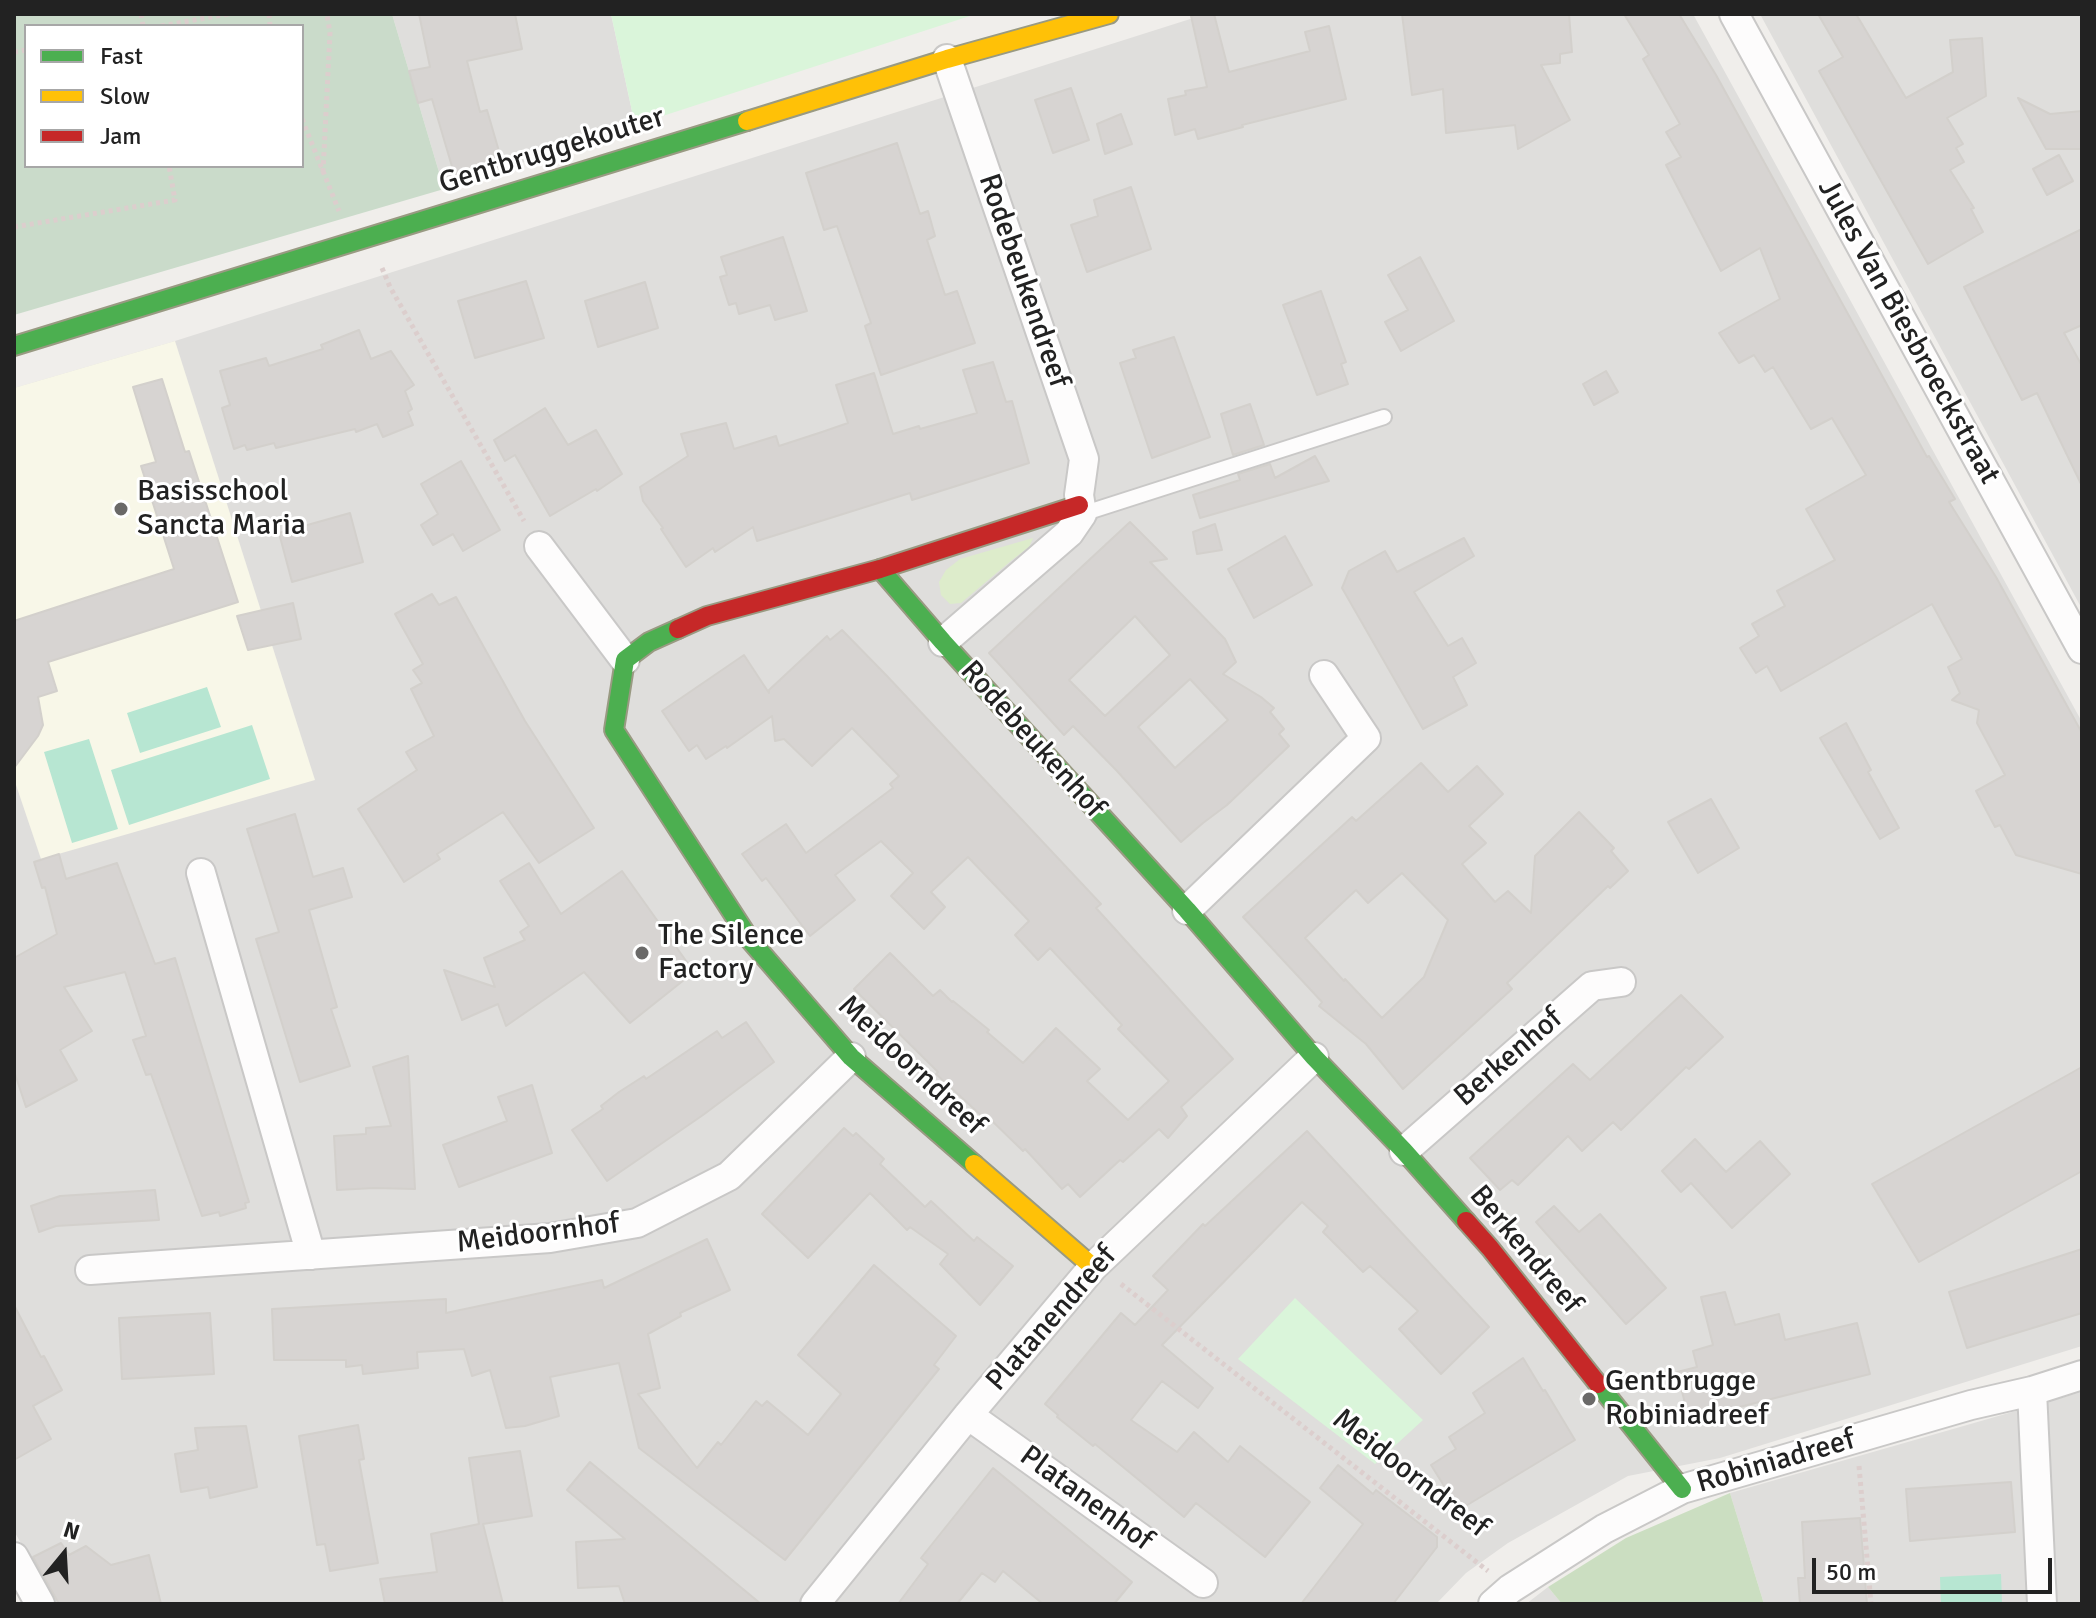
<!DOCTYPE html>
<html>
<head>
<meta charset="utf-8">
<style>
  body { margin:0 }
  #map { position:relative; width:2096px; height:1618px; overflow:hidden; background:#f0eeeb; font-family:Signika,sans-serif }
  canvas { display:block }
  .frame { position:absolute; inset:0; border:16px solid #222; pointer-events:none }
  .legend { position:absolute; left:24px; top:24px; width:280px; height:144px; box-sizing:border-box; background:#fff; border:2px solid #a7a7a7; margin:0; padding:10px 14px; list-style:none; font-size:24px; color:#222 }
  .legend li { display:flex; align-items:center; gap:16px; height:40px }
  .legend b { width:40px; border:2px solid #a7a7a7 }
  .north { position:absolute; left:24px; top:1514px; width:80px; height:80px; -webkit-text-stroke:6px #fff; paint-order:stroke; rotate:18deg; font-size:22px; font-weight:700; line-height:32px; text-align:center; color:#222 }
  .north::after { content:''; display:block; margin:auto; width:28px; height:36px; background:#222; clip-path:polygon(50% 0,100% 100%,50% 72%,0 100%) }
  .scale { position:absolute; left:1812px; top:1558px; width:240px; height:36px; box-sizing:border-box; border:4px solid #222; border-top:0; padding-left:10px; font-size:24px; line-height:28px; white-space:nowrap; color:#222; -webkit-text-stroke:6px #fff; paint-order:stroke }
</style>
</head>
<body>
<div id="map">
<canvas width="2096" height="1618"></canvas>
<div class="frame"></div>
<ul class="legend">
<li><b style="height:10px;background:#4caf50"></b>Fast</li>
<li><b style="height:10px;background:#ffc107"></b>Slow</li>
<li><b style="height:10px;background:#c62828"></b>Jam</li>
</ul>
<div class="north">N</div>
<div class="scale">50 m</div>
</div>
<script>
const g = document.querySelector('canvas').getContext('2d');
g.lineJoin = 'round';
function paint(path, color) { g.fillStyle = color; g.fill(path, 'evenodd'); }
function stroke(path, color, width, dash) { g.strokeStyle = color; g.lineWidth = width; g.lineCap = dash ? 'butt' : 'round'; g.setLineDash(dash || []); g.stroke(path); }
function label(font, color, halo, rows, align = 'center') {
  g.font = font + ' Signika,sans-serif'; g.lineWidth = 6; g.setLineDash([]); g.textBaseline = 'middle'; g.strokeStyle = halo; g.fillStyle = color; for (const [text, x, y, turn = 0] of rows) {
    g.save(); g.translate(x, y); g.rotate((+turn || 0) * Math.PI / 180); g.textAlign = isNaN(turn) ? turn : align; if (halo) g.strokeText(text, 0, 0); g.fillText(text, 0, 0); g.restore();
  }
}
const residential = new Path2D(`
  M392 14H611L635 125 444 189Z
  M1206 14H1693L2082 722V1346L1720 1458 1628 1476 1508 1543 1466 1573 1436 1604H56L14 1531V388L175 341Z
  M1760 14H2082V609Z
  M2082 1392V1604H1764L1730 1493Z
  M1548 1587 1562 1604H1526Z`);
const education = new Path2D(`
  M175 341 315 780 41 859 14 779V388Z`);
const grass = new Path2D(`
  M1033 538 1029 547 1012 560 961 603 950 604 941 595 939 582 946 570 960 559Z`);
const forest = new Path2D(`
  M1730 1493 1764 1604H1562L1548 1587 1626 1538Z`);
const cemetery = new Path2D(`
  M14 14H392L444 189 14 315ZM26 26H302V166H26Z`);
const park = new Path2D(`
  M611 14H976L635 125Z
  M1295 1298 1423 1420 1375 1464 1238 1359Z`);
const pitch = new Path2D(`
  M207 687 221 727 140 753 127 713Z
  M252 725 270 779 129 825 111 770Z
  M89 739 118 829 72 843 44 752Z
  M2001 1574 2002 1603 1941 1604 1940 1577Z`);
const building = new Path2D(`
  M419 14H515L522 49 467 61 480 112 487 110 503 165 456 180 432 99 418 103 409 71 430 67Z
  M1197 14H1214L1229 72 1310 51 1305 32 1329 26 1346 99 1242 125 1243 127 1198 139 1195 129 1175 135 1168 99 1186 95 1185 91 1207 87 1191 16Z
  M1402 14H1569L1572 52 1560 54V63L1541 65 1570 120 1518 149 1515 125 1446 133 1443 89 1412 95Z
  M1624 14H1679L1716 75 1927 457 1929 456 1955 499 1949 502 1996 577 2082 733V874L2016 855 2000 825 1995 827 1976 791 2005 775 1977 723 1979 710 1952 700 1960 693 1948 667 1962 659 1932 604 1781 691 1767 666 1756 673 1740 648 1759 636 1752 624 1785 606 1777 591 1835 560 1806 509 1866 475 1832 418 1811 429 1773 367 1765 372 1754 355 1739 363 1719 333 1780 299 1760 248 1721 271 1666 165 1681 157 1666 132 1680 124 1643 59 1649 55Z
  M1818 14H1856L1906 98 1953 72 1950 40 1982 38 1986 96 1947 118 1963 144 1956 148 1964 162 1950 170 1974 208 1971 209 1983 232 1928 264 1819 71 1843 57Z
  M1071 88 1089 140 1053 153 1035 100Z
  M2018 98 2050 114 2082 111V149H2046Z
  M1121 114 1132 144 1105 154 1097 124Z
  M897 143 920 214 928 211 935 236 927 240 945 295 957 291 975 343 881 375 865 326 871 323 837 226 824 230 806 173Z
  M2059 155 2073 181 2047 195 2033 169Z
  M1131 187 1151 249 1087 272 1071 225 1098 216 1094 200Z
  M2082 229V325L2064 333 2082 366V486L2037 393 2022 400 1964 287Z
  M783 237 807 311 775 320 770 305 739 314 736 303 729 305 720 277 727 275 721 257Z
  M1420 257 1454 321 1401 351 1385 322 1408 310 1388 275Z
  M526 281 544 338 475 358 458 301Z
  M645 282 658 328 598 347 585 301Z
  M1321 291 1346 362 1341 364 1348 384 1317 395 1283 305Z
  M359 330 371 359 391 351 414 385 405 391 412 409 408 412 413 425 383 437 377 424 356 432 355 429 276 448 274 443 247 450 245 445 234 449 222 408 230 405 220 371 266 358 269 366 323 349 321 345Z
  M1174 337 1210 437 1152 458 1120 363 1136 358 1133 350Z
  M993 362 1006 402 1012 401 1029 463 912 500 910 493 757 541 753 527 715 552 713 548 686 567 661 529 663 528 643 501 640 487 688 456 681 434 726 423 734 449 776 436 779 446 822 432 848 423 836 385 874 373 893 434 919 426 920 429 977 413 963 370Z
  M1606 371 1618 392 1594 405 1583 384Z
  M162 379 185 452 189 451 238 602 48 662 57 691 38 697 43 725 38 736 14 768V621L174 569 141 466 156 462 133 387Z
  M1250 404 1264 445 1233 455 1221 414Z
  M545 408 568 445 596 430 622 474 597 491 596 489 550 516 515 455 505 461 494 440Z
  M1315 456 1329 481 1200 518 1193 495 1240 480 1238 474 1270 464 1275 478Z
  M461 461 500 530 463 551 453 534 433 545 421 525 438 514 421 484Z
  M350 513 363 562 292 582 279 533Z
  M1130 522 1167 559 1150 562 1225 639 1236 662 1223 674 1261 697 1274 708 1270 712 1284 729 1279 734 1289 746 1227 805 1203 823 1181 842 1117 771 1073 726 1064 735 989 653ZM1135 616 1170 655 1105 716 1069 680ZM1190 679 1228 720 1175 768 1138 727Z
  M1215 524 1222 550 1197 554 1193 532Z
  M1285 536 1312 585 1254 618 1228 569Z
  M1464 538 1474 556 1414 592 1448 646 1462 638 1476 663 1453 677 1467 705 1423 729 1342 588 1349 571 1385 551 1397 572Z
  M432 594 439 605 456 597 525 721 594 828 539 863 503 812 437 854 440 859 404 882 358 809 417 770 406 752 434 736 411 689 422 683 413 670 423 664 395 614Z
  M293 603 301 639 248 650 237 616Z
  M842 630 887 676 1101 904 1096 908 1233 1059 1181 1107 1187 1116 1168 1138 1159 1129 1123 1162 1120 1160 1080 1197 1068 1184 1062 1189 1025 1149 1023 1151 987 1116 985 1119 936 1074 938 1072 854 989 890 953 933 996 940 990 952 1002 953 1001 989 1030 987 1032 1023 1063 1056 1028 1100 1069 1087 1081 1128 1120 1169 1081 1118 1029 1122 1025 1050 948 1038 960 1015 935 1029 921 968 857 931 892 945 907 924 929 891 896 913 873 881 841 835 875 855 900 810 936 766 878 762 881 742 854 786 824 806 853 893 788 890 784 899 776 852 728 812 766 784 739 775 741 772 716 727 748 726 746 706 759 697 745 689 751 662 711 744 655 769 693V690L827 636 830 640Z
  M1846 723 1871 770 1868 772 1899 828 1880 839 1820 738Z
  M1421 763 1448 792 1477 766 1503 794 1469 826 1486 843 1462 864 1495 902 1508 891 1531 913 1535 856 1579 812 1614 848 1611 851 1628 871 1610 888 1608 886 1507 983 1512 989 1403 1089 1366 1044 1319 1006 1322 1002 1243 917 1352 817 1356 821ZM1402 873 1448 920 1424 977 1382 1018 1345 979 1344 981 1305 938 1356 890 1368 903Z
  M1711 799 1739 848 1698 873 1668 822Z
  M295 814 313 877 343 868 352 897 309 910 337 1007 331 1009 350 1066 300 1082 256 939 279 932 247 829Z
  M59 854 66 879 117 863 155 964 175 958 249 1202 245 1203 246 1208 220 1216 219 1212 202 1216 151 1074 146 1075 133 1040 146 1036 125 972 64 987 92 1031 60 1050 77 1080 26 1107 14 1071V958L57 934 45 887 42 888 34 862Z
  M529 863 561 914 622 871 694 972 630 1023 584 972 506 1026 498 1004 462 1020 444 970 495 987 484 958 525 940 520 932 529 926 500 881Z
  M1681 995 1723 1037 1689 1069 1686 1067 1621 1130 1613 1122 1582 1151 1568 1136 1518 1185 1512 1180 1500 1190 1470 1158 1573 1064 1590 1080Z
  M746 1022 774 1062 703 1115 607 1181 572 1130 603 1109 601 1106 619 1092 644 1076 646 1079 717 1031 722 1038Z
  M408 1056 415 1189 374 1188 337 1190 334 1136 366 1134V1128L391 1126 373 1067Z
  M2082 1067V1171L1919 1262 1872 1184Z
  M532 1085 552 1153 459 1187 443 1145 507 1121 498 1097Z
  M844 1128 853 1136 856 1133 884 1159 880 1164 925 1207 931 1201 974 1241 977 1237 1013 1266 980 1305 940 1264 948 1254 910 1227 907 1230 870 1193 808 1258 762 1214Z
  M1307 1131 1489 1327 1441 1374 1399 1329 1418 1311 1370 1266 1363 1272 1323 1232 1328 1226 1302 1202 1162 1345 1213 1388 1198 1408 1162 1381 1131 1420 1177 1452 1194 1432 1228 1462 1240 1446 1310 1502 1265 1557 1196 1503 1184 1517 1095 1444 1093 1446 1057 1417 1058 1415 1045 1404 1121 1313 1135 1325 1168 1290 1153 1276 1203 1224 1205 1226Z
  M1695 1139 1726 1172 1760 1141 1790 1174 1732 1228 1691 1183 1681 1192 1662 1171Z
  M155 1190 159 1220 56 1226 39 1232 31 1206 60 1196Z
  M1554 1206 1579 1232 1600 1214 1666 1288 1626 1324 1536 1222Z
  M707 1239 730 1290 680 1313 681 1316 648 1334 660 1388 638 1394 697 1468 718 1442 721 1445 756 1401 762 1406 767 1401 808 1435 841 1394 798 1355 874 1265 956 1336 934 1365 939 1369 785 1560 639 1448 619 1363 550 1377 559 1416 525 1426 506 1428 490 1370 472 1376 464 1349 417 1352 418 1368 363 1374 362 1365 346 1367V1360H274L272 1309 446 1299V1313L602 1280 604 1288Z
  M2082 1249V1313L1967 1348 1949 1292Z
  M1725 1292 1735 1325 1779 1314 1785 1340 1857 1323 1870 1374 1696 1418 1694 1410 1687 1411 1677 1372 1697 1367 1693 1351 1713 1345 1701 1297Z
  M14 1305 41 1357 44 1356 62 1390 33 1406 51 1439 14 1460Z
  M210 1313 214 1374 122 1379 119 1318Z
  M1523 1358 1543 1391 1545 1390 1575 1440 1459 1510 1431 1465 1456 1449 1449 1437 1485 1413 1473 1393Z
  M358 1425 364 1459 359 1460 378 1563 330 1571 325 1544 317 1545 299 1436Z
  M246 1426 257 1487 210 1498 208 1487 181 1492 175 1454 198 1450 195 1428Z
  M520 1451 532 1516 483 1524 503 1604H385L380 1579 437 1572 431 1534 479 1524 469 1458Z
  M590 1462 761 1604H625L619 1586 578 1588 576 1542 625 1539 567 1490Z
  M1338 1465 1373 1494 1376 1490 1437 1537V1547L1393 1604H1301L1363 1524 1320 1488Z
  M993 1468 1132 1582 1114 1604H1043L1003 1571 995 1582 982 1573 957 1604H898L928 1564 921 1558Z
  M2011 1482 2015 1532 1910 1541 1906 1489Z
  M1860 1518 1867 1604H1800L1798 1578H1805L1802 1522Z
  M61 1543 69 1555 86 1546 111 1565 149 1555 161 1604H59L33 1557Z`);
const path = new Path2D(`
  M141 14 143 26
  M269 14 270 26
  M161 26 228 14
  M14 52 26 50
  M302 119 339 211
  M323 172 330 33 327 14
  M14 227 175 200 169 166
  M382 268 390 287 524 521
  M1121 1284 1488 1571
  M1859 1466 1871 1604`);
const lane = new Path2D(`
  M1082 514 1384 417`);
const street = new Path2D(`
  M1734 14 2082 649
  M539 546 625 660
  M943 642 1069 533 1082 514 1079 495 1084 459 947 59
  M201 873 311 1255
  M1187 910 1366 738 1324 675
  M1404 1151 1592 986 1621 982
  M90 1270 550 1238 637 1223 729 1176 851 1057
  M2032 1391 2042 1604
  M968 1415 1203 1583
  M14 1557 40 1604
  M815 1604 968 1415 1093 1267 1314 1057
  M1493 1604 1510 1589 1604 1529 1682 1489 1971 1405 2032 1391 2082 1375`);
const fast = new Path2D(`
  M14 346 747 121
  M880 569 943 642 1187 910 1314 1057 1404 1151 1466 1221
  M678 629 649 642 625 660 614 730 750 940 851 1057 974 1164
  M1598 1384 1682 1489`);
const slow = new Path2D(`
  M747 121 947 59 1109 14
  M974 1164 1093 1267`);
const jam = new Path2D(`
  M678 629 707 616 880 569 1079 505
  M1466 1221 1490 1248 1598 1384`);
const markers = [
  [121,509,8,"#6a6968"],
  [642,953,8,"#6a6968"],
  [1589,1399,8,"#6a6968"]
];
const streetNames = [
  ["Gentbruggekouter",552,151,-17],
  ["Rodebeukendreef",1023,281,71],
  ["Jules Van Biesbroeckstraat",1908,332,61],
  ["Rodebeukenhof",1032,740,48],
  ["Berkenhof",1509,1058,-41],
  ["Meidoorndreef",911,1066,43],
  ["Meidoornhof",538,1234,-7],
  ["Berkendreef",1525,1250,50],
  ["Platanendreef",1052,1319,-49],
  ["Robiniadreef",1776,1462,-16],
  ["Meidoorndreef",1410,1474,38],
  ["Platanenhof",1086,1499,36]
];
const poiNames = [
  ["Basisschool",137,492],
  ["Sancta Maria",137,526],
  ["The Silence",658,936],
  ["Factory",658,970],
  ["Gentbrugge",1605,1382],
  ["Robiniadreef",1605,1416]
];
paint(residential, '#dfdedc');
paint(education, '#f8f7e8');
paint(grass, '#ddeccb');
paint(forest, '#cbdec1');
paint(cemetery, '#cadbca');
paint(park, '#daf5da');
paint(pitch, '#b7e6d2');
paint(building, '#d7d4d2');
stroke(building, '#d3d0cc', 2);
stroke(lane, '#c9c8c7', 18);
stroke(street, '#c9c8c7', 32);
stroke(fast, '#999a82', 22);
stroke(slow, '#999a82', 22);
stroke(jam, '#999a82', 22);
stroke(path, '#dccecd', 5, [4, 4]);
stroke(lane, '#fdfcfc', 14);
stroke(street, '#fdfcfc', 28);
stroke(fast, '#4caf50', 18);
stroke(slow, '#ffc107', 18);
stroke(jam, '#c62828', 18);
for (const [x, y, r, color] of markers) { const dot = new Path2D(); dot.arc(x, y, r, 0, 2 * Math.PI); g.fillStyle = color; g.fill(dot); stroke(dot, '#fff', 3); }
label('30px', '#222', '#fff', streetNames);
label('30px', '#222', '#fff', poiNames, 'left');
</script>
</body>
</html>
